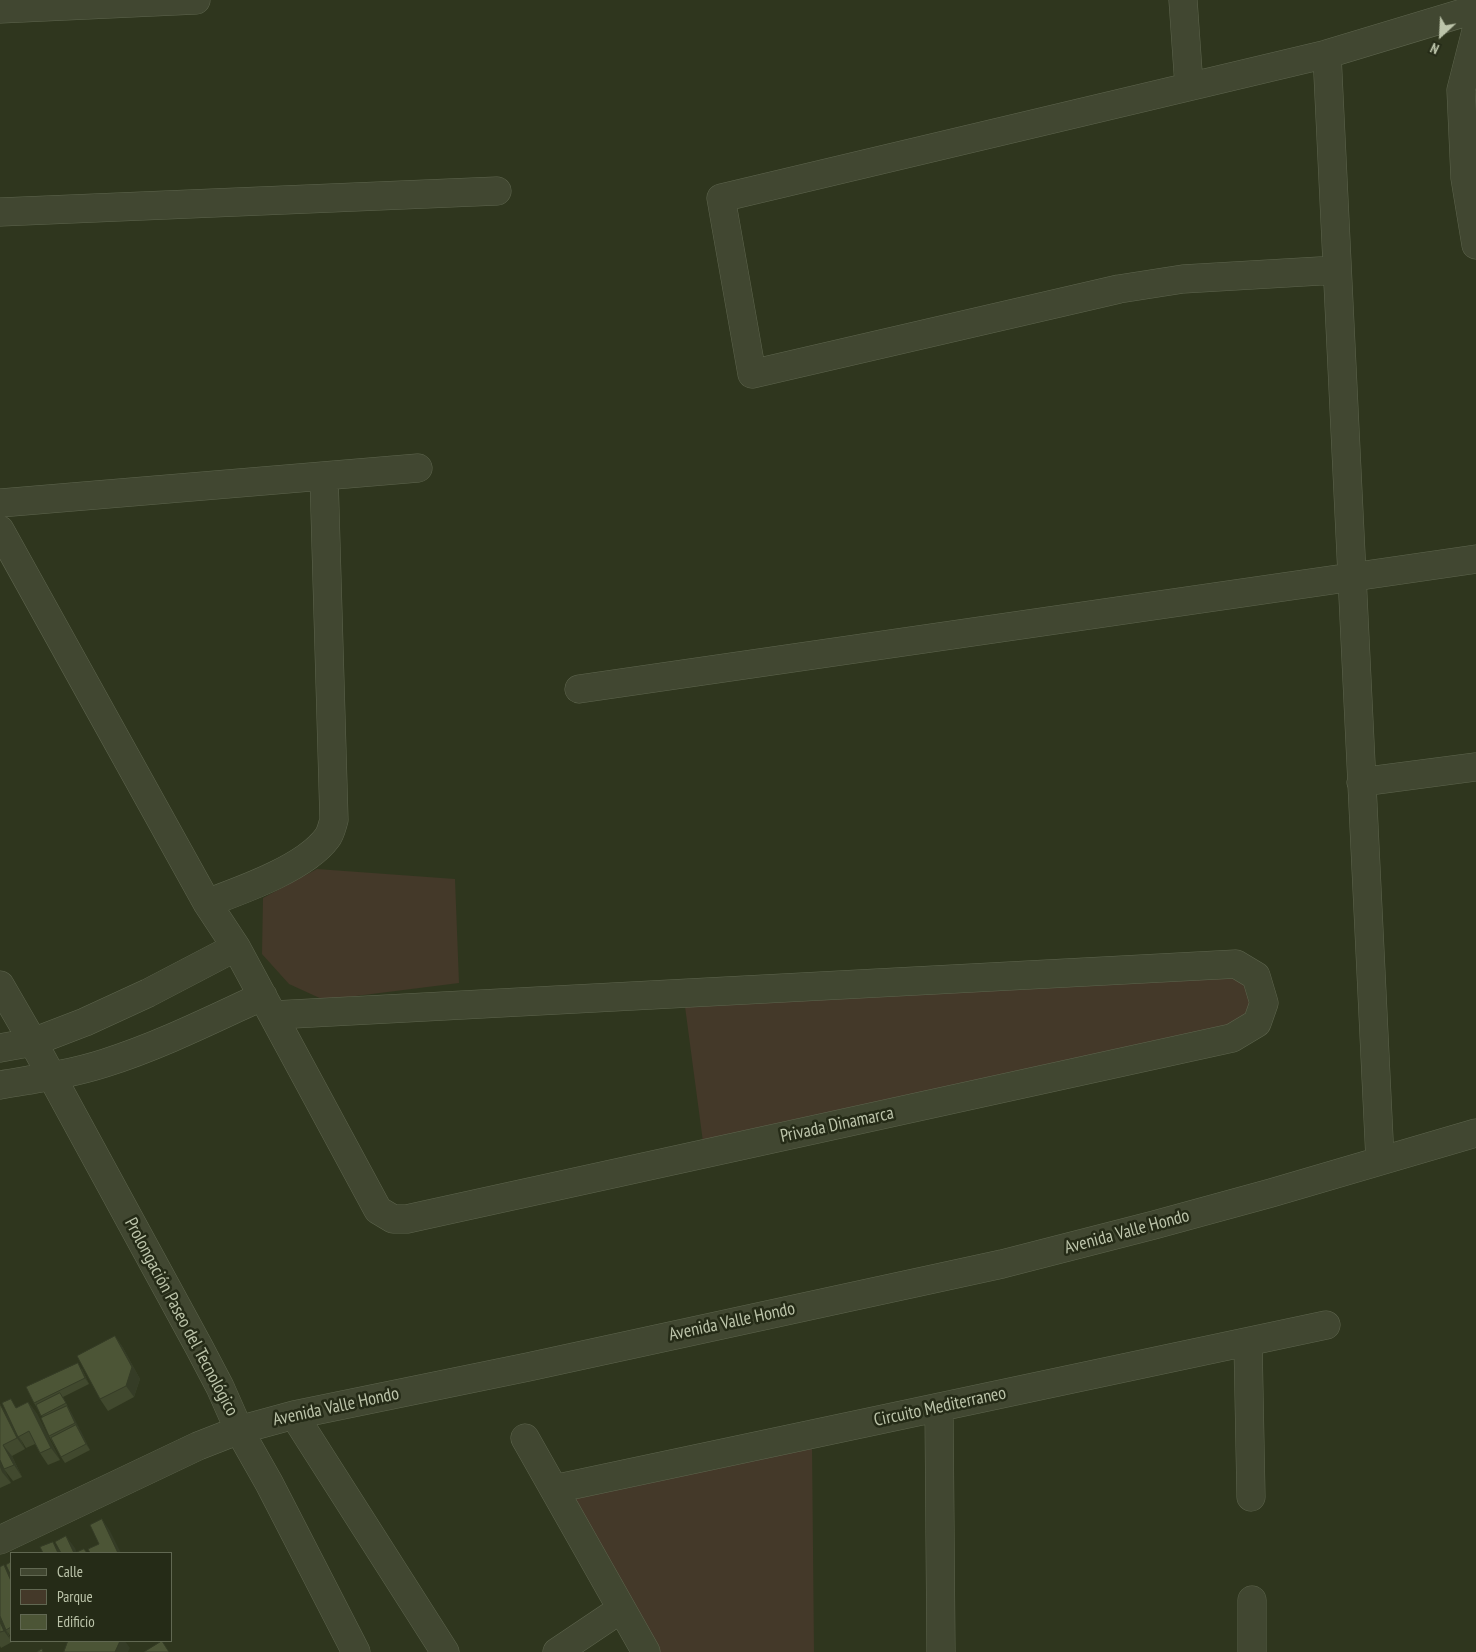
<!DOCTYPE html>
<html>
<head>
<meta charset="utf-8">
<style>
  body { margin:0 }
  #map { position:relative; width:1476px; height:1652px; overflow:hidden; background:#2f361e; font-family:"PT Sans Narrow",sans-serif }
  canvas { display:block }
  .legend { position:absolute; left:10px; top:1552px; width:162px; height:90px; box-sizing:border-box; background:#252b17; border:1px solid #616852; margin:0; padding:6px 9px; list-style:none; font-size:15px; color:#bcc4aa }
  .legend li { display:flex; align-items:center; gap:10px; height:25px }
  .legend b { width:25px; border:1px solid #616852 }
  .north { position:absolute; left:1416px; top:10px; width:50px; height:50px; -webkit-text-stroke:4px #252b17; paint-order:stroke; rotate:205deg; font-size:14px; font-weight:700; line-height:20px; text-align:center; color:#bcc4aa }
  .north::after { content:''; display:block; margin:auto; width:18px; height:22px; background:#bcc4aa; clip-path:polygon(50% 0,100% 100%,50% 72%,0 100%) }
</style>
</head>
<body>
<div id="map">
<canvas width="1476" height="1652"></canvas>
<ul class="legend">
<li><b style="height:6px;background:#414731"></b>Calle</li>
<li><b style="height:14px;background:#443929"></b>Parque</li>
<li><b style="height:14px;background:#4c5536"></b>Edificio</li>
</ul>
<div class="north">N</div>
</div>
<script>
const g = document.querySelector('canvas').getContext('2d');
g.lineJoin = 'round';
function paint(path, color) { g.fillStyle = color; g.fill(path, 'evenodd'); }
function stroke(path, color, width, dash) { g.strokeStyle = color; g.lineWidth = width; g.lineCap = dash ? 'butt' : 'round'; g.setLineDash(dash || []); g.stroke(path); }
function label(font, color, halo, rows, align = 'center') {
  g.font = font + ' "PT Sans Narrow",sans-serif'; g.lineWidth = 5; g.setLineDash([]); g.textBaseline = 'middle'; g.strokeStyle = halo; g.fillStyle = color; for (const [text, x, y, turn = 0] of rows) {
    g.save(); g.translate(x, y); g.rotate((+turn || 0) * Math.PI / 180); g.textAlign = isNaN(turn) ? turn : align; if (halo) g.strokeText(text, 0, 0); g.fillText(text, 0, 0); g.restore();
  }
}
const green = new Path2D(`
  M317 869 455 879 459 983 324 1000 289 984 262 954 263 898Z
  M1242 977 1254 996 1238 1027 703 1142 684 999Z
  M812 1443 814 1652H659L566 1493Z`);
const minor = new Path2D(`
  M1183 0 1189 86
  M0 9 196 0
  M1476 31 1461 90 1465 178 1476 245
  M1327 54 1380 1160
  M0 212 497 191
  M1337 270 1183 279 1119 289 752 374 721 198 1327 54 1476 9
  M0 503 418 468
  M0 530 207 903 236 947 378 1210 393 1219H407L425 1215 1232 1038 1257 1023 1264 1003 1256 976 1236 964 274 1015
  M579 689 1476 559
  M1361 782 1476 767
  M207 903C242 890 305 868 327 838 331 833 332 826 334 820L324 476
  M0 985 33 1042 199 1347 220 1387 239 1430 269 1483 356 1652
  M0 1048 33 1042 85 1022 148 993 236 947
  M0 1085C35 1079 71 1074 105 1063 159 1046 211 1020 263 996
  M1248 1342 1251 1497
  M939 1408 941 1652
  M294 1415 445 1652
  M525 1438 646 1652
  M554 1489 1326 1325
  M0 1540 198 1446 239 1430 294 1415 528 1367 1002 1264 1154 1225 1271 1193 1476 1133
  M557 1652 621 1609
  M1252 1652V1600`);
const wall = new Path2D(`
  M115 1336 123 1348 140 1379 134 1397 108 1411 100 1399Z
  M82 1369 89 1384 63 1397 90 1450 65 1463 61 1457 49 1436 43 1418 34 1403Z
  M28 1402 37 1414 60 1460 48 1465 40 1453 35 1444 26 1448 20 1438 25 1449 12 1456 22 1477 13 1481 4 1469 0 1460 6 1413Z
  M0 1461 11 1483 0 1488Z
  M11 1562V1637L7 1631 12 1642 1 1648 0 1646V1617L10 1573Z`);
const shadedWall = new Path2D(`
  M115 1336 123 1348 140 1379 134 1397 126 1386Z
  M78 1363 82 1369 89 1384 85 1378Z
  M28 1402 37 1414 60 1460 51 1448Z
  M0 1404 8 1415 25 1449 17 1438Z
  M67 1406 71 1412 80 1429 75 1423Z
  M76 1425 81 1431 90 1450 86 1444Z
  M3 1445 12 1456 22 1477 14 1465Z
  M0 1461 11 1483 2 1472 0 1467Z
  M102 1519 110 1531 121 1553H118Z
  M66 1536 75 1548 77 1553H74Z
  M53 1542 61 1553H58Z
  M4 1565 11 1575V1581Z
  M0 1617 11 1641 12 1642 4 1631 0 1622Z
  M120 1641H125L130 1648 128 1652H115Z`);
const building = new Path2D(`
  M115 1336 132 1367 126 1386 100 1399 77 1356Z
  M78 1363 85 1378 34 1403 26 1387Z
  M60 1393 66 1403 41 1416 36 1405Z
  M11 1399 16 1408 28 1402 51 1448 40 1453 29 1431 18 1437 2 1403Z
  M0 1404 17 1438 3 1445 14 1465 4 1469 0 1460Z
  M67 1406 75 1423 49 1436 41 1418Z
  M76 1425 86 1444 61 1457 51 1438Z
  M102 1519 118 1553H90L88 1549 99 1544 90 1525Z
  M66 1536 74 1553H61L55 1542Z
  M53 1542 58 1553H43L40 1547Z
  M84 1549 87 1553H75Z
  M11 1562V1576L6 1565Z
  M4 1565 11 1581V1627L6 1630 0 1616V1567Z
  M0 1622 4 1631 0 1632Z
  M68 1641H120L115 1652H64Z
  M162 1641 169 1652H144Z
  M42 1649 43 1652H37Z`);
const streetNames = [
  ["Privada Dinamarca",837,1125,-12],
  ["Avenida Valle Hondo",1127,1232,-15],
  ["Prolongación Paseo del Tecnológico",181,1317,62],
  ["Avenida Valle Hondo",732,1322,-12],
  ["Avenida Valle Hondo",336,1407,-12],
  ["Circuito Mediterraneo",940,1407,-12]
];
paint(green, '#443929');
stroke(minor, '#5e654e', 29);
stroke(minor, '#414731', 28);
paint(wall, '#41492e');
paint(shadedWall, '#353c26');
paint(building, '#4c5536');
stroke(building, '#353c26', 1);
label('18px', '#bcc4aa', '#252b17', streetNames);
</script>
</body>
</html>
